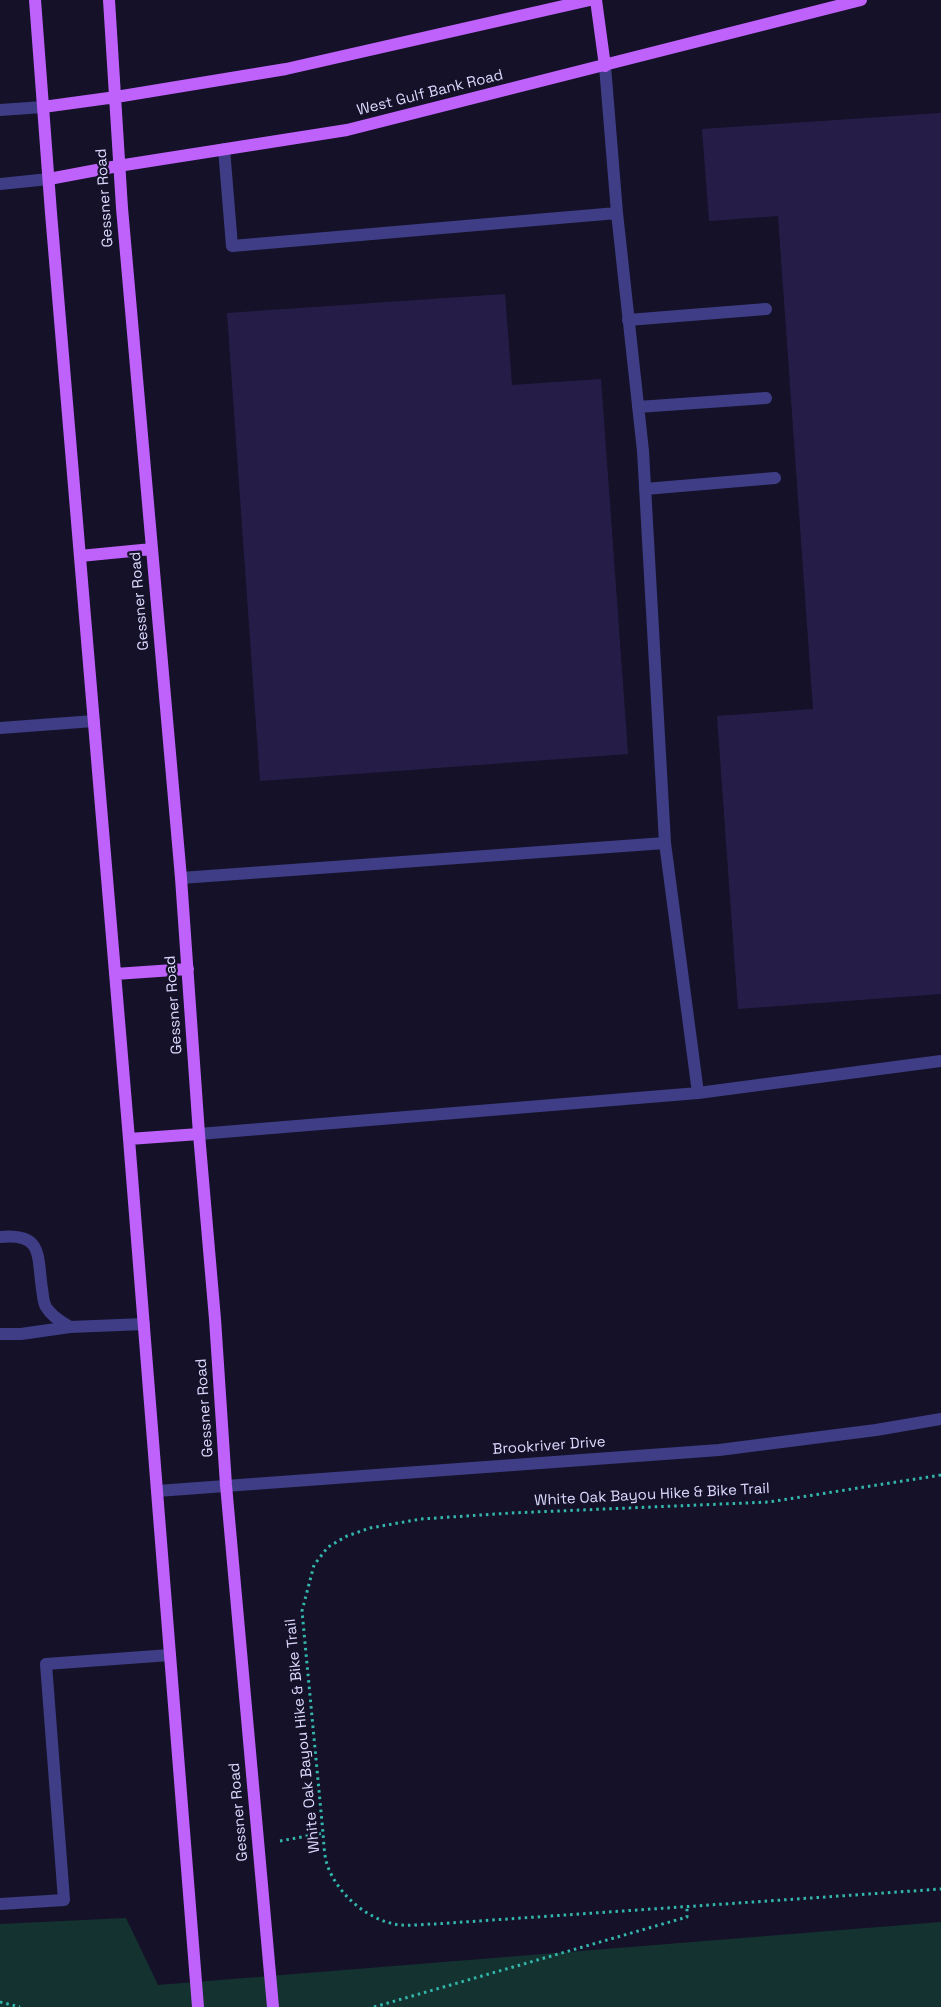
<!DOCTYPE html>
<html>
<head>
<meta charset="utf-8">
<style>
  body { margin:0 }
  canvas { display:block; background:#141128 }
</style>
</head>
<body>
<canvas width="941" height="2007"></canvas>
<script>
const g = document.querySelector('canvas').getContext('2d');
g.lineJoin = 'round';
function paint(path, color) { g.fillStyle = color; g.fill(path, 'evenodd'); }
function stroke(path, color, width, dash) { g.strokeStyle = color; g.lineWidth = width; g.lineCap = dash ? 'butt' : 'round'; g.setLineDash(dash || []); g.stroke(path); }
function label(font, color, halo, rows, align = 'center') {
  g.font = font + ' "Space Grotesk",sans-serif'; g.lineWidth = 4.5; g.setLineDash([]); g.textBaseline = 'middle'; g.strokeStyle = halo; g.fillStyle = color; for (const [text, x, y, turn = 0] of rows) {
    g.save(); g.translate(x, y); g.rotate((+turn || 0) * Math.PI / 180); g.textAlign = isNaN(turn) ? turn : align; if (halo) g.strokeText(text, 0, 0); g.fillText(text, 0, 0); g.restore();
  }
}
const green = new Path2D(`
  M126 1918 158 1985 941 1922V2007H0V1924Z`);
const building = new Path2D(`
  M941 113V994L738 1009 717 716 813 709 778 216 709 221 702 129Z
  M505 294 512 385 601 379 628 754 260 781 227 313Z`);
const path = new Path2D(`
  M941 1475 769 1502 511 1513 421 1519 370 1528 347 1536 328 1547 314 1565 302 1611 323 1833C324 1844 324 1857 328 1867 339 1896 369 1921 400 1925 411 1926 424 1924 435 1924L941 1889
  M280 1841 323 1833
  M0 2002 20 2007
  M374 2007 687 1917V1907`);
const minor = new Path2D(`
  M605 66 617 213 643 451 665 843 698 1093
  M0 110 43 107
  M224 149 232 246 617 213
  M0 184 49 179
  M628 320 766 309
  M638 407 766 398
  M645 489 775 478
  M0 728 94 721
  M181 878 665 843
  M199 1134 698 1093 941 1061
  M0 1237C43 1233 37 1254 42 1289 43 1294 43 1302 46 1307 52 1317 61 1321 70 1327
  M0 1334H21L70 1327 144 1324
  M157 1491 719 1450 876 1430 941 1419
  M0 1904 64 1900 46 1664 170 1655`);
const major = new Path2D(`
  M35 0 51 213 129 1139 198 2007
  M109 0 122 208 181 878 199 1134 215 1319 226 1485 273 2007
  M596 0 605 66
  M43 107 116 97 286 69 590 0
  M49 179 118 166 347 130 861 0
  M80 556 152 549
  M115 974 188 969
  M129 1139 199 1134`);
const streetNames = [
  ["West Gulf Bank Road",430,93,-14],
  ["Gessner Road",105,198,-94],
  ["Gessner Road",140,601,-95],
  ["Gessner Road",174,1005,-94],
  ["Gessner Road",205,1408,-94],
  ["Brookriver Drive",549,1446,-4],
  ["White Oak Bayou Hike & Bike Trail",652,1495,-3],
  ["White Oak Bayou Hike & Bike Trail",303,1736,-96],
  ["Gessner Road",239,1812,-95]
];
paint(green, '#143230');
paint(building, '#251d48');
stroke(path, '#33b7ac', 3, [2.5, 4]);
stroke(minor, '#3e3d85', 12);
stroke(major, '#be62fb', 12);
label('15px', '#dcd8fe', '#141128', streetNames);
</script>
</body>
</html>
